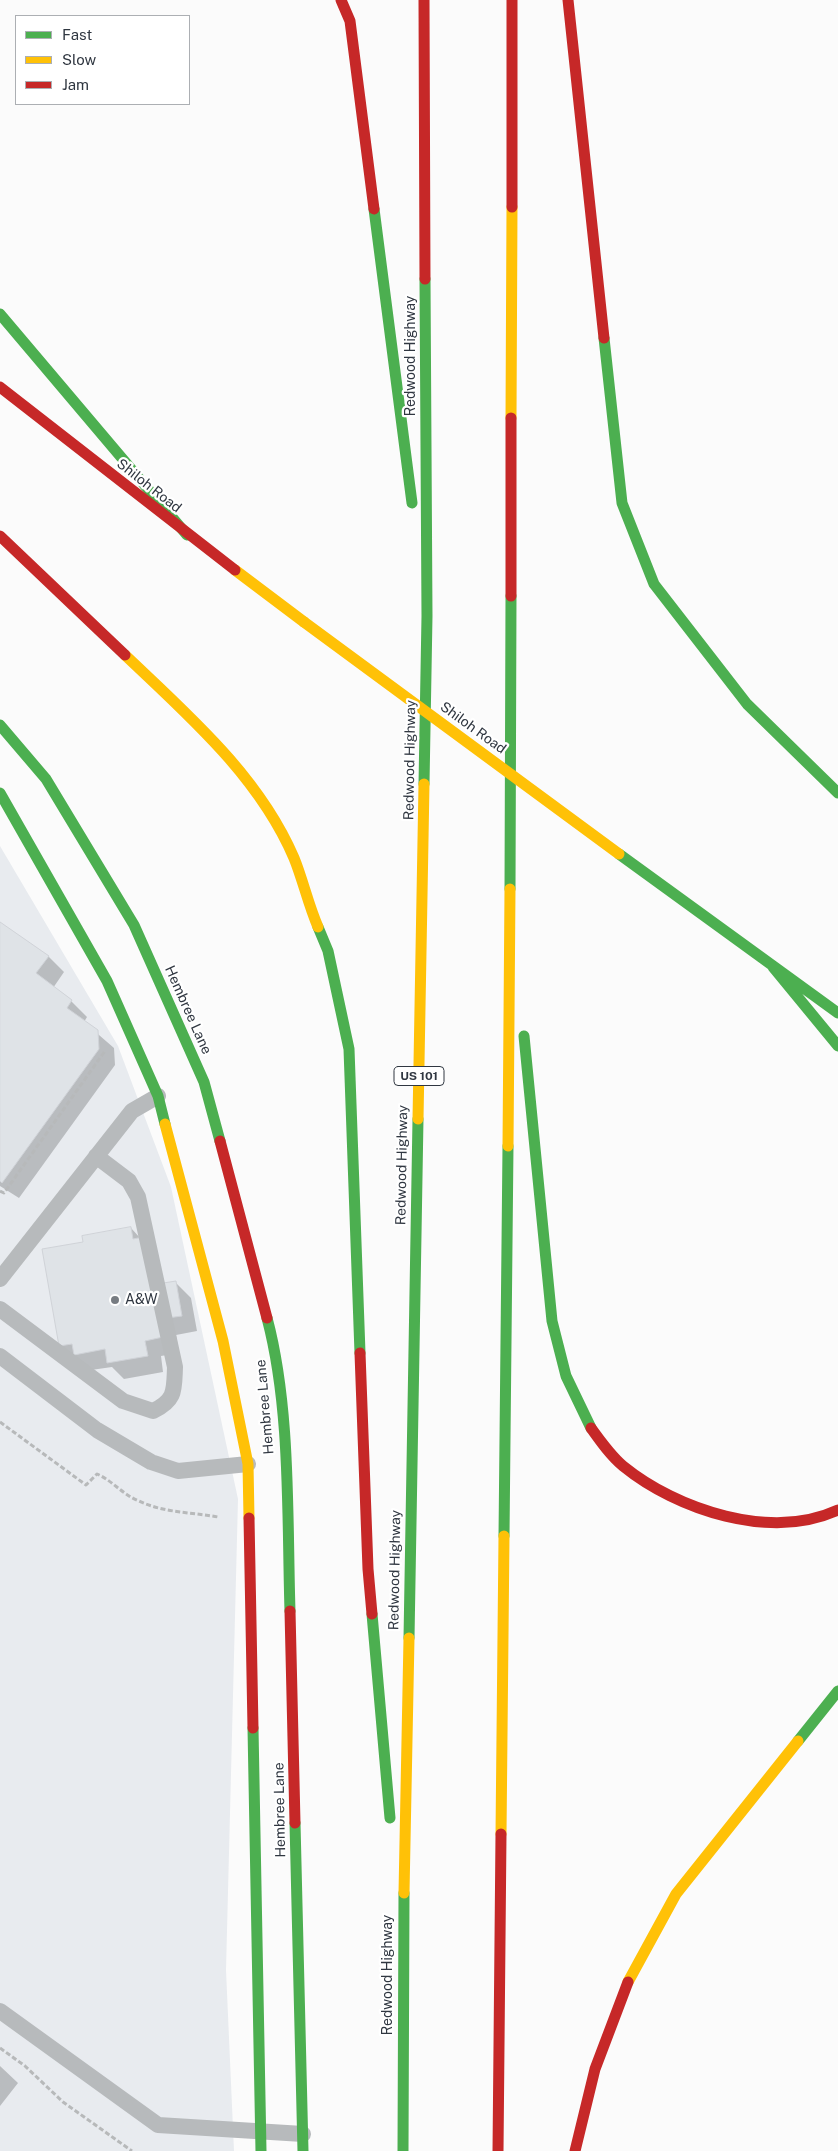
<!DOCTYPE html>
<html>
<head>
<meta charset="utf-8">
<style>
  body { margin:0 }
  #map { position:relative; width:838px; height:2151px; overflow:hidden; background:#fbfbfb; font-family:"Public Sans",sans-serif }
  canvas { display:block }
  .legend { position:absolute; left:15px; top:15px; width:175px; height:90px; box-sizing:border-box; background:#fff; border:1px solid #acafb3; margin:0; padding:6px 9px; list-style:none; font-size:15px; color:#303741 }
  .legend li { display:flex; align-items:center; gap:10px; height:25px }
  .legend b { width:25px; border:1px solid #acafb3 }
</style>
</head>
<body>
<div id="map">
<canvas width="838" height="2151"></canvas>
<ul class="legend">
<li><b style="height:6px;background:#4caf50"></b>Fast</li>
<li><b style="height:6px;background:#ffc107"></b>Slow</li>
<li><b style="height:6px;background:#c62828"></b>Jam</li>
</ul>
</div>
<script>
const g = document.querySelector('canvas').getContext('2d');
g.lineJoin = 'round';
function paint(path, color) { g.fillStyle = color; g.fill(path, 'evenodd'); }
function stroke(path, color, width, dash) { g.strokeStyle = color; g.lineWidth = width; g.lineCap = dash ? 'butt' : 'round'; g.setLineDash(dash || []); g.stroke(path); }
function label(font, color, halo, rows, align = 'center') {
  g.font = font + ' "Public Sans",sans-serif'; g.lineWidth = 4.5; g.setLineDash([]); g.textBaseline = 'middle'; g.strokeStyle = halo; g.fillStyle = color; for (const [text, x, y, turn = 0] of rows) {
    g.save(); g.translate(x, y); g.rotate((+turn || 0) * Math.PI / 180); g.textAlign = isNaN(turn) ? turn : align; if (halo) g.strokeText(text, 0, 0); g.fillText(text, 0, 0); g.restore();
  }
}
const built = new Path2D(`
  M0 846 118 1046 171 1187 238 1499 226 1970 234 2151H0Z`);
const shadow = new Path2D(`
  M0 923 48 956 64 972 53 988 71 1001 87 1017 84 1022 114 1048 115 1065 19 1198 0 1186Z
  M131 1228 141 1239 163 1284 175 1282 191 1298 197 1331 176 1335 179 1353 161 1356 163 1372 124 1379 112 1367 91 1370 60 1345 85 1243Z
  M0 2066 18 2083 0 2106Z`);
const building = new Path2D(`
  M0 922 49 956 36 973 72 1000 67 1008 98 1030 99 1049 2 1183 0 1181Z
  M131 1227 133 1239 143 1237 151 1285 176 1281 182 1316 160 1319 163 1337 145 1341 148 1356 107 1363 105 1349 74 1355 72 1344 59 1346 42 1249 83 1242 82 1236Z`);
const path = new Path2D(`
  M0 1191 4 1193 105 1051
  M0 1422 86 1485 97 1474C113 1481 123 1495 139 1501 164 1513 191 1512 218 1517
  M0 2048 25 2066 63 2102 132 2151`);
const lane = new Path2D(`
  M0 1279 132 1111 158 1096
  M0 1309 123 1401 153 1411C176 1400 174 1390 175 1367L138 1197 129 1181 96 1156
  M0 1356 97 1430 151 1462 178 1471 248 1464
  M0 2011 158 2125 303 2134`);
const fast = new Path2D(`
  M374 209 412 503
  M0 314 187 535
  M604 338 622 503 654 584 747 704 838 793
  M0 725 46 779 134 925 204 1082 220 1141
  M424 784 427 616 425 279
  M0 793 107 981 158 1096 165 1124
  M619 854 838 1013
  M510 889 511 596
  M318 927 328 951 349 1049 360 1353
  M773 967 838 1046
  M524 1036 552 1321 566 1376 591 1428
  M267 1318C291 1408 287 1517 290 1611
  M504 1536 508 1146
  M372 1614 390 1818
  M409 1638 418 1119
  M253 1728 261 2151
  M798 1741 838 1691
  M295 1823 303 2151
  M403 2151 404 1893`);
const slow = new Path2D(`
  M511 418 512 207
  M235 570 304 622
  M125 655C188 715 259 776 294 858 303 880 308 904 318 927
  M418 1119 424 784
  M165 1124 223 1341 248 1464 249 1518
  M508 1146 510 889
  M501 1834 504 1536
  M404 1893 409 1638
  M628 1982 676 1894 798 1741`);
const jam = new Path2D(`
  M341 0 350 21 374 209
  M424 0 425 279
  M568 0 604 338
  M512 207V0
  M0 387 235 570
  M0 536 125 655
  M511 596V418
  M220 1141 267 1318
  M360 1353 368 1569 372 1614
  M591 1428C601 1442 611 1456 623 1466 677 1510 771 1541 838 1510
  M249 1518 253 1728
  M290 1611 295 1823
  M498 2151 501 1834
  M575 2151 595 2069 628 1982`);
const slowBridge = new Path2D(`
  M304 622 619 854`);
const markers = [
  [115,1300,5,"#777c82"]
];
const shields = [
  [419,1076,50]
];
const shieldNames = [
  ["US 101",419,1076]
];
const streetNames = [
  ["Redwood Highway",411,356,-90],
  ["Shiloh Road",149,486,38],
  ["Shiloh Road",473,728,36],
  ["Redwood Highway",410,760,-89],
  ["Hembree Lane",188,1010,66],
  ["Redwood Highway",402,1165,-89],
  ["Hembree Lane",265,1407,-95],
  ["Redwood Highway",395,1570,-89],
  ["Hembree Lane",280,1810,-91],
  ["Redwood Highway",388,1975,-90]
];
const poiNames = [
  ["A&W",125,1300]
];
paint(built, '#e8ebef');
paint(shadow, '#0003');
paint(building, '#dfe3e7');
stroke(building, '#d0d3d8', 1);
stroke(path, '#b7b9ba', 3, [5, 2.5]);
stroke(lane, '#b7babc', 16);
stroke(fast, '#4caf50', 11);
stroke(slow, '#ffc107', 11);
stroke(jam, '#c62828', 11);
stroke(slowBridge, '#ffc107', 11);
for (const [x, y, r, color] of markers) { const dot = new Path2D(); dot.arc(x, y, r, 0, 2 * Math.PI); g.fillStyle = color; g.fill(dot); stroke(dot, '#fff', 2); }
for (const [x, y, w] of shields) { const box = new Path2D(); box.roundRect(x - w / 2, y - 9.5, w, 19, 4); g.fillStyle = '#fff'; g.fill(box); stroke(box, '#303741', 1); }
label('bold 12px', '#303741', null, shieldNames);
label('14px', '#303741', '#fff', streetNames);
label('14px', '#303741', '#fff', poiNames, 'left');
</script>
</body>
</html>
